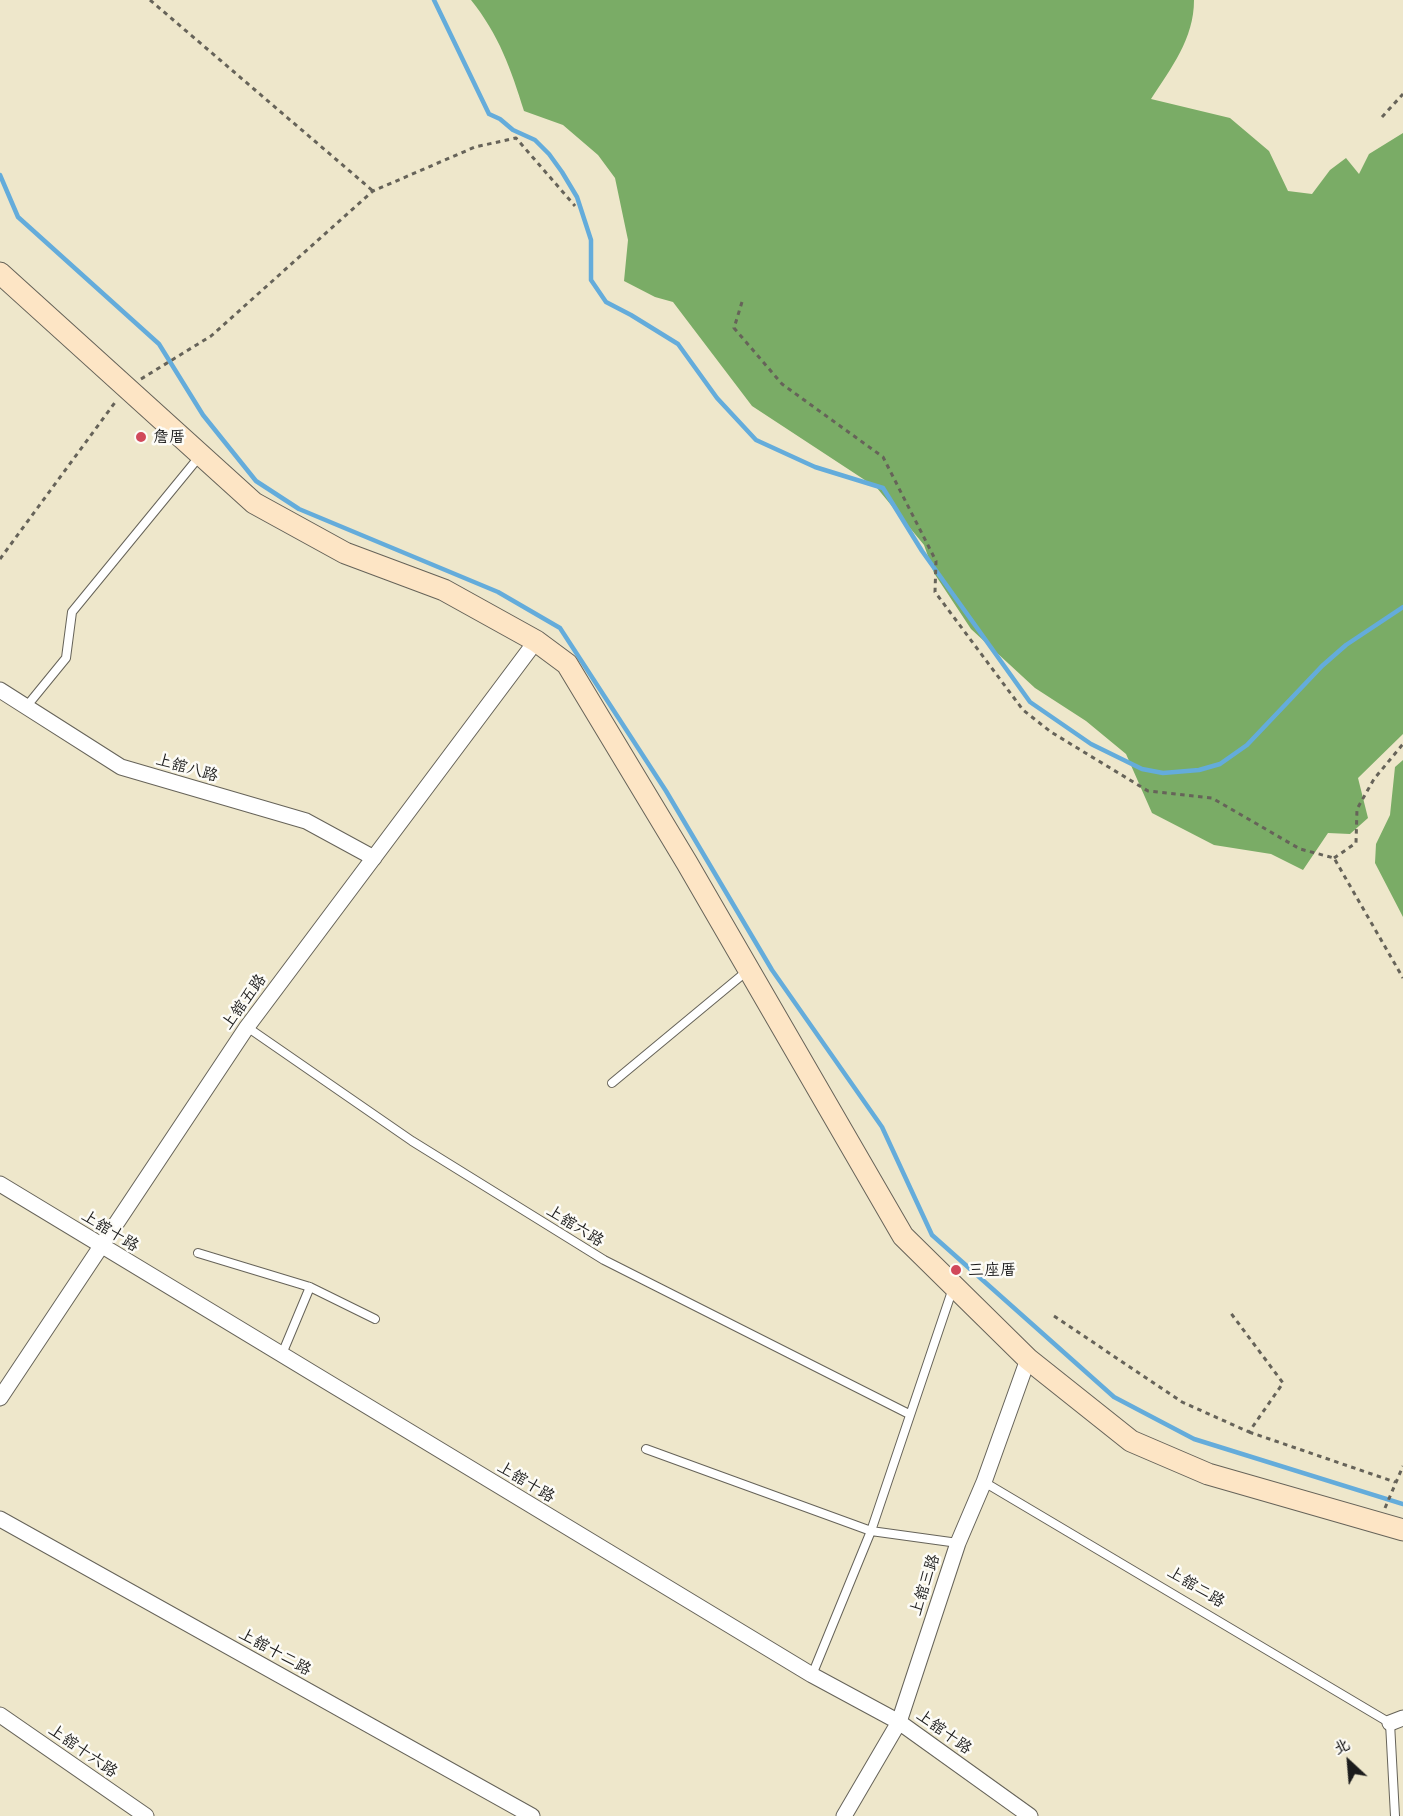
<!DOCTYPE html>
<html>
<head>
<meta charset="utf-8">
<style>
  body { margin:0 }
  #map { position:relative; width:1403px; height:1816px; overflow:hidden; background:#eee7cb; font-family:Delius,"LXGW WenKai TC",sans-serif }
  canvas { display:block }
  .north { position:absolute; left:1319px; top:1732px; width:60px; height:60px; -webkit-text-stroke:4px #fdfcf7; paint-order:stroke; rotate:334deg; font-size:16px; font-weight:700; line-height:24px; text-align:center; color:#1c1c1c }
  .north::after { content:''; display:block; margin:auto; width:21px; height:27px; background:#1c1c1c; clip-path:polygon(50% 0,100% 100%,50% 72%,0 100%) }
</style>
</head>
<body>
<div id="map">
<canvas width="1403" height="1816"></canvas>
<div class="north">北</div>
</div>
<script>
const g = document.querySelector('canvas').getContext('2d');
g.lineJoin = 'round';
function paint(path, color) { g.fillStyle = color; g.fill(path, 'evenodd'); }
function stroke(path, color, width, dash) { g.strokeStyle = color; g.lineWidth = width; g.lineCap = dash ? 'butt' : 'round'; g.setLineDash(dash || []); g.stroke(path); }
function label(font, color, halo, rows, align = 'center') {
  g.font = font + ' Delius,"LXGW WenKai TC",sans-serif'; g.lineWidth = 5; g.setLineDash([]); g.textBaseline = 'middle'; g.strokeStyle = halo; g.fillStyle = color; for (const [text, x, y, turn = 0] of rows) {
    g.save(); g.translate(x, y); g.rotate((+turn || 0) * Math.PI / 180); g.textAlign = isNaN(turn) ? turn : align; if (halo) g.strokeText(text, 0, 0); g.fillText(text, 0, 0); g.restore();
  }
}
const forest = new Path2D(`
  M471 0H1194C1194 39 1171 68 1151 99L1230 118 1269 151 1288 191 1312 194 1330 170 1346 158 1359 174 1369 154 1403 133V734L1358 778 1368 818 1350 834 1328 833 1303 870 1271 854 1214 845 1152 813 1126 754 1086 721 1035 688 971 629 934 573 924 545 877 488 752 406 673 302 655 297 624 281 628 240 615 178 598 155 563 125 524 111C511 69 499 35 471 0Z
  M1403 760V917L1375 863 1376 844 1390 815 1395 767Z`);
const stream = new Path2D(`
  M434 0 489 114 500 119 513 130 535 140 549 154 562 172 577 197 591 240V280L606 302 631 315 678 344 717 398 756 440 815 467 883 488 922 551 1030 702 1091 744 1142 769 1163 773 1199 770 1220 764 1247 745 1322 666 1346 645 1403 607
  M0 175 18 217 159 344 203 415 256 481 299 509 498 592 560 628 666 791 772 970 882 1127 932 1235 1114 1397 1194 1439 1403 1504`);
const path = new Path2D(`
  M150 0 373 191
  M1382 117 1403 94
  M742 302 734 328 782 384 883 457 936 561 935 592 1023 710 1051 732 1148 791 1212 798 1300 849 1334 858 1403 978
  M141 379 211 336 373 191 475 147 516 138 575 206
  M0 559 116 401
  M1334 858 1356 843 1357 809 1374 779 1403 744
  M1054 1316 1182 1402 1249 1432 1283 1383 1230 1312
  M1249 1432 1395 1482
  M1385 1508 1403 1466`);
const lane = new Path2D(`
  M26 707 66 658 72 612 199 457
  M247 1027 412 1141 604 1260 909 1414
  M612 1083 747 971
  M198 1253 310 1287 375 1319
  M282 1354 310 1287
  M646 1449 871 1531 958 1543
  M984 1482 1390 1723 1395 1816
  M812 1675 871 1531 953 1288`);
const street = new Path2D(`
  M0 690 121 767 306 821 374 858
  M0 1184 812 1675 899 1722 1030 1816
  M0 1398 247 1027 536 641
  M0 1519 532 1816
  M0 1715 146 1816
  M1390 1723 1403 1718
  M844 1816 899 1722 958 1543 984 1482 1028 1359`);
const secondary = new Path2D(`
  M0 273 254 503 345 553 444 590 536 641 567 664 687 863 903 1236 1028 1359 1131 1441 1208 1474 1403 1530`);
const markers = [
  [141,437,6,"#d1495b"],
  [956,1270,6,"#d1495b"]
];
const poiNames = [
  ["詹厝",153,437],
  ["三座厝",968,1270]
];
const streetNames = [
  ["上舘八路",187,768,16],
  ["上舘五路",244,1002,-54],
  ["上舘六路",575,1226,32],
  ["上舘十路",110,1231,32],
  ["上舘十路",526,1482,31],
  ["上舘三路",925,1585,-72],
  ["上舘二路",1196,1587,31],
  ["上舘十二路",275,1652,29],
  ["上舘十路",944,1732,36],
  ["上舘十六路",83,1751,35]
];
paint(forest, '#7aac66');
stroke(stream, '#64acdb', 4.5);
stroke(lane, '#666359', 10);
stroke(street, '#666359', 17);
stroke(secondary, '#666359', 23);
stroke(path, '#666359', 3, [4.5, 4.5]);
stroke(lane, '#fff', 8);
stroke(street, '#fff', 15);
stroke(secondary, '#fde5c5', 21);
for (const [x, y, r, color] of markers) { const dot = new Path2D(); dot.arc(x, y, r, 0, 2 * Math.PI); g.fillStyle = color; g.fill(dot); stroke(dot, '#fdfcf7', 2); }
label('16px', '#1c1c1c', '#fdfcf7', poiNames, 'left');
label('16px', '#1c1c1c', '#fdfcf7', streetNames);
</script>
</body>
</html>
